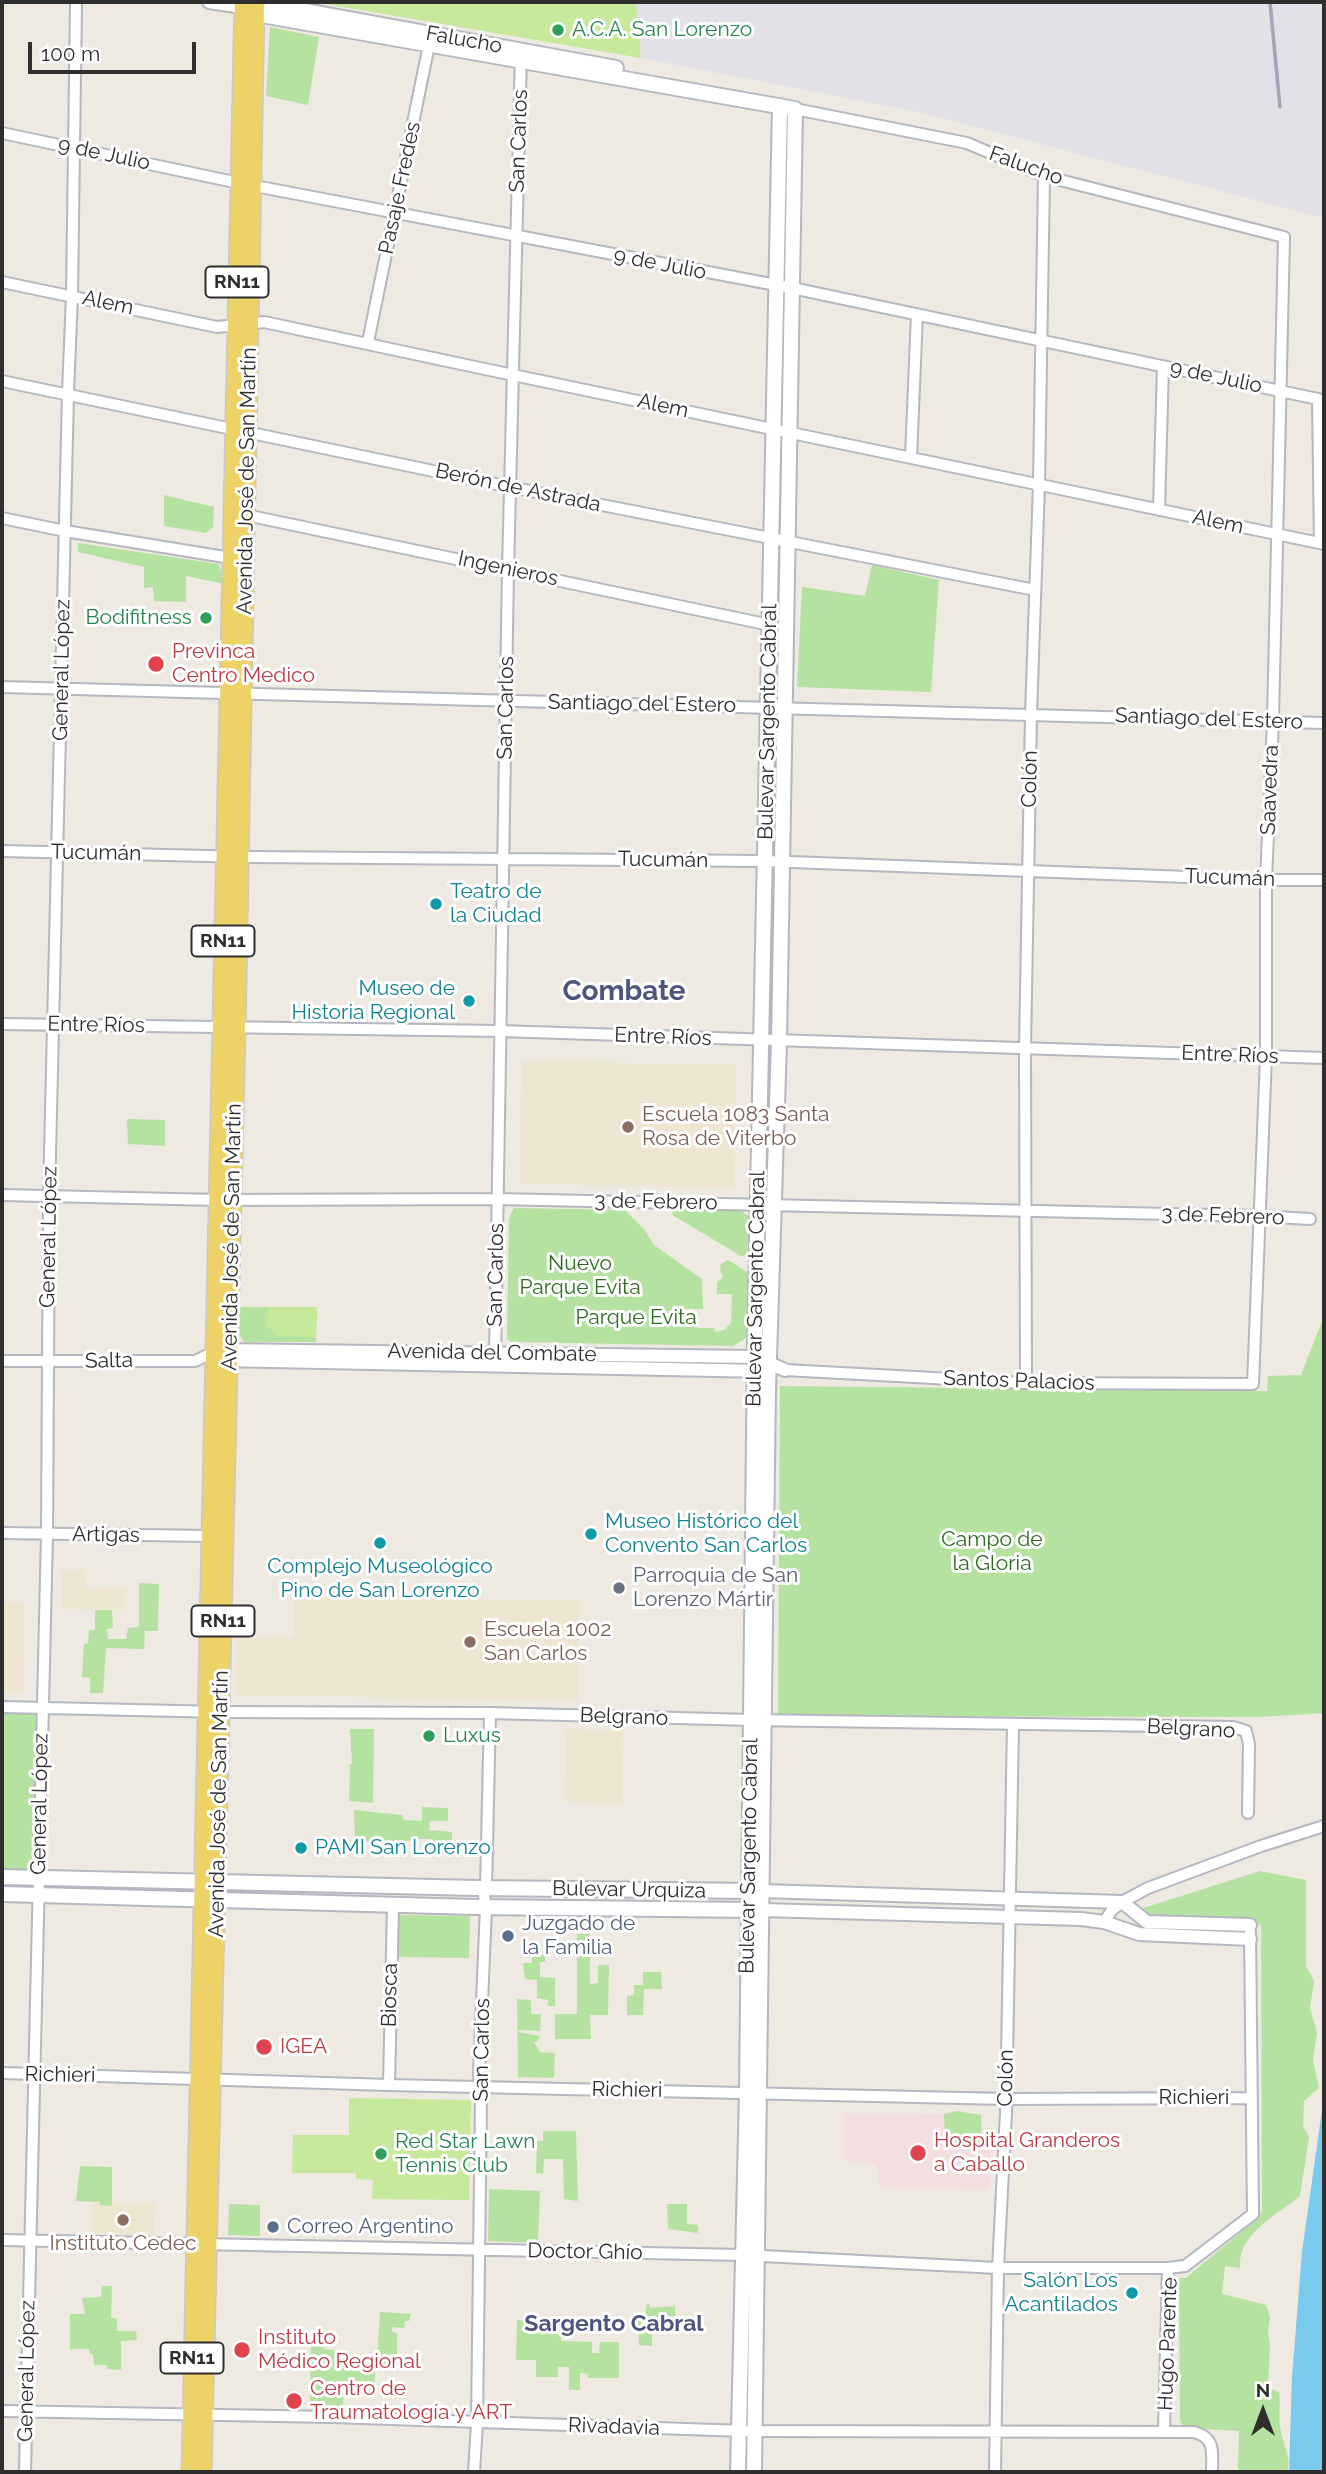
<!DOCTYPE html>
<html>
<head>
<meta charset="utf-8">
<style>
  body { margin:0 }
  #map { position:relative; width:1326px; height:2474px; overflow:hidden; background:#eee9e1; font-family:Raleway,sans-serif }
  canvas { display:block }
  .frame { position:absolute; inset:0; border:4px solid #2e2e2e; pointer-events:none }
  .north { position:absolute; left:1228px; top:2376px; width:70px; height:70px; -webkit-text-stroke:5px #fff; paint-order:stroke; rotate:0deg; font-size:19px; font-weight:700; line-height:28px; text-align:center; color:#2e2e2e }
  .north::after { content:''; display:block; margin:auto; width:24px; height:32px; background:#2e2e2e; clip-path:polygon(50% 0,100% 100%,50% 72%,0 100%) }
  .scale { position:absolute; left:28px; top:42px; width:168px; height:32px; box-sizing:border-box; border:4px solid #2e2e2e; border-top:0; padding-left:9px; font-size:21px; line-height:24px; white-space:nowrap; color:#2e2e2e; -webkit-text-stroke:5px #fff; paint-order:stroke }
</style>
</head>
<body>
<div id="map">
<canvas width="1326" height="2474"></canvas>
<div class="frame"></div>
<div class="north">N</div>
<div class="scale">100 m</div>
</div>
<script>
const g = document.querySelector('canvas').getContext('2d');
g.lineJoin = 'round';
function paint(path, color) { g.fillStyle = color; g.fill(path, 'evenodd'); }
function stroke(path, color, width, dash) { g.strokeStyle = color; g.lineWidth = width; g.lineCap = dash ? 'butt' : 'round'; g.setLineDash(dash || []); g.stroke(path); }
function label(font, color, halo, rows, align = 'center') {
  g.font = font + ' Raleway,sans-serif'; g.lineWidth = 6; g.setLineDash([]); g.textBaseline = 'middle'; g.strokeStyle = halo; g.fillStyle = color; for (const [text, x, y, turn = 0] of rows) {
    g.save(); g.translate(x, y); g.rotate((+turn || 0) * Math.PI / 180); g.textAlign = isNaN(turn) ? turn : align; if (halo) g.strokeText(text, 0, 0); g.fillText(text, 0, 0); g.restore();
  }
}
const industrial = new Path2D(`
  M636 2H1324V218L918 112 641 58Z`);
const education = new Path2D(`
  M522 1061 737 1065 734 1188 519 1184Z
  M62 1570H85L86 1587 125 1590V1610L62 1609Z
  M294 1597 579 1601 578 1701 235 1695 236 1638H294Z
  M2 1602H25L24 1693H2Z
  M566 1729 623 1730 622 1802H565Z
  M91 2202 112 2205V2203H155L154 2240 92 2237Z`);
const medical = new Path2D(`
  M844 2113 944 2114 945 2143 991 2145 990 2189 880 2188 877 2166 867 2162 845 2161Z`);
const green = new Path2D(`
  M270 27 319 37 308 105 266 96Z
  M164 495 214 507 213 527 206 533 164 526Z
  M78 543 219 564 225 584 186 576V602L154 601 153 587 144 588V567L78 552Z
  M872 565 939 580 931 692 797 687 802 587 865 596Z
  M127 1119 165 1120V1146L128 1144Z
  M514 1208 625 1210 644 1229 654 1245 702 1279 703 1309H679L680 1319 697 1320V1328H714L715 1332 724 1330 731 1323 732 1294H717V1282L723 1277 720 1270 721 1264 728 1260 747 1272 750 1279 748 1337 733 1346 511 1342 507 1339 509 1218Z
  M674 1208 740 1210 749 1216 747 1257 741 1256 674 1216 672 1213Z
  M238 1307H317L316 1342H244L239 1334Z
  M1324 1316V1713L1259 1717 778 1716 780 1386 1267 1391 1268 1376 1301 1375Z
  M139 1583 159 1584 158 1631H145L144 1649 106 1648 103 1693H90V1678L82 1677 84 1644 88 1643 89 1630H95V1610H112L113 1628 107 1629 108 1639H126L128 1628 139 1627Z
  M2 1707 43 1709 39 1878 2 1877Z
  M350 1729H374L373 1803 349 1801 350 1764H352Z
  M422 1807 448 1808V1821H430L429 1830 452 1832V1848L435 1847 433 1839H410V1841H355L354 1810 402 1815 404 1820 422 1821Z
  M1260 1871 1306 1880V1966L1314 1981 1310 2008 1317 2033 1313 2060 1319 2088 1304 2101 1303 2126 1309 2137 1300 2196C1277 2215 1237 2234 1240 2268L1225 2266 1222 2294 1266 2305 1270 2317 1268 2331 1270 2345 1268 2388 1279 2392C1281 2405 1278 2415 1280 2427 1282 2442 1292 2457 1287 2472H1238L1239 2431 1184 2428 1180 2420 1179 2278H1186L1194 2271 1251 2224 1262 2211 1261 1925 1147 1922 1134 1911Z
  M398 1915 470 1916 469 1958 398 1957Z
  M577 1934H590V1984L598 1983V1965H609L608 2015H590L591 2039H555V2014H577Z
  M532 1955H546L545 1962H540V1977L555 1978V2006H548V2000L537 1998V1980L525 1979 523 1963H532Z
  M643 1972H661L662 1989H644L643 2015H627V1996L634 1995V1985H643Z
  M517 1999 531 2000V2014H541L540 2031 519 2030 518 2032 540 2036 538 2041 534 2042 540 2052 555 2053 554 2078 518 2077Z
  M957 2111 981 2115 982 2145 945 2143 944 2114Z
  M543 2131H576L578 2201 564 2199 563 2159H544L543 2174 536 2173 537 2141H543Z
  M80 2166 112 2167V2206L100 2205V2202L76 2201Z
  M489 2189 540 2191 538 2243 488 2241Z
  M229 2204 260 2205V2236L228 2235Z
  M667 2204H687V2224L698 2225V2233L668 2229Z
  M102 2286H112L111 2318 117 2319V2331H136L137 2340 121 2341V2370L107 2369V2365H94L93 2354H90L89 2349H70V2314H85L82 2298 101 2297Z
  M647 2304H649L650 2308 675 2306V2316L667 2317V2331H652V2346L639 2345 638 2317H645Z
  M380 2312 411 2314 409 2321H405L404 2328 392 2327V2332L397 2333V2355L409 2358V2365H377Z
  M517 2320 561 2321V2341L592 2342V2353H599L600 2342H619V2378H588V2374L580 2373V2390H569V2367H558V2377H536V2360H516Z
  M311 2338H323L324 2349 341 2351V2364H350L351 2371H375V2389H344L343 2406H310Z`);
const pitch = new Path2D(`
  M314 2H636L641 58Z
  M268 1307H317L316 1337 278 1336 267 1326Z
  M349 2098 471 2100 469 2200 372 2199 373 2180 356 2179V2173H292L293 2135H349Z`);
const water = new Path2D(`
  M1324 2096V2472H1289L1292 2377 1302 2252Z`);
const minor = new Path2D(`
  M2 133 239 183 792 288 1318 399 1320 543
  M2 282 217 327 264 322 513 375 1324 544
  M368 342 430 40
  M2 381 510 487 1035 590
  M911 457 917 314
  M1159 510 1163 366
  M246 515 770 625
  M2 518 65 531 231 558
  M2 687 1324 723
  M2 851 249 857 765 861 1266 880H1324
  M2 1024 500 1031 1324 1058
  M2 1195 218 1200 498 1199 1259 1216 1310 1219
  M495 1360 508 569 521 53
  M2 1361H195L214 1352
  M785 1370 1026 1383 1253 1384 1266 1056V880L1273 720 1284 237 1044 176 967 143 795 109
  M1026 1383 1025 1048 1031 714 1039 484 1044 176
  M2 1533 210 1536
  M2 1707 221 1712 490 1713 751 1720 1233 1727 1246 1731 1249 1744 1248 1813
  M1104 1922 1112 1910 1122 1902 1148 1888 1261 1846 1324 1826
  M2 2073 389 2085 1006 2099 1252 2098
  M389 2085 393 1905
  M2 2240 743 2255 998 2268H1168L1185 2266 1253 2214 1250 1932
  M2 2411 332 2417 745 2431 1194 2432C1216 2438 1212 2452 1212 2472
  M1164 2431 1168 2268
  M25 2472 47 1534 49 1196 68 393 72 295 76 2
  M474 2472 477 2423 481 2096 479 2074 486 1907 484 1896 486 1888 490 1713
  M995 2472 998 2268 1006 2113 1013 1725`);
const tertiary = new Path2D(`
  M209 2 243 7
  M222 1350 755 1357 785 1370
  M222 1360 764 1371
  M762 1891 1122 1902 1147 1922 1250 1925
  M762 1910 1081 1919 1104 1922 1139 1934 1250 1939`);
const secondary = new Path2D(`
  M247 6 256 2 616 68
  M247 10 256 14 795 109 779 1041 768 1389 754 2472
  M2 1877 477 1888 756 1891
  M2 1894 475 1907 757 1910
  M738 2472 747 2092 755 1344 780 106`);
const primary = new Path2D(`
  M190 2472 243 2
  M203 2472 237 1027 256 2`);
const rail = new Path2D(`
  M1270 2 1280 107`);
const markers = [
  [558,30,7,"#2e9e5b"],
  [206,618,7,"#2e9e5b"],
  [156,664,9,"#e0444e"],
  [436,904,7,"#0f9aa8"],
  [469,1001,7,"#0f9aa8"],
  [628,1127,7,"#8d6e63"],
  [591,1534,7,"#0f9aa8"],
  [380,1543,7,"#0f9aa8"],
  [619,1588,7,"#6b7280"],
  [470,1642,7,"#8d6e63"],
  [429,1736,7,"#2e9e5b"],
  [301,1848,7,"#0f9aa8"],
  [508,1936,7,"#5c6f8a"],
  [264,2047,9,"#e0444e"],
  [918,2153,9,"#e0444e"],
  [381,2154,7,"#2e9e5b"],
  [123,2220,7,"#8d6e63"],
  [273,2227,7,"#5c6f8a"],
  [1132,2293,7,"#0f9aa8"],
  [242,2350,9,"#e0444e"],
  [294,2401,9,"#e0444e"]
];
const shields = [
  [237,282,63],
  [223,941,63],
  [223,1621,63],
  [192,2358,63]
];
const shieldNames = [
  ["RN11",237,282],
  ["RN11",223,941],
  ["RN11",223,1621],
  ["RN11",192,2358]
];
const leisureNames = [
  ["A.C.A. San Lorenzo",572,30],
  ["Bodifitness",192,618,"right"],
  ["Luxus",443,1736],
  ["Red Star Lawn",395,2142],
  ["Tennis Club",395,2166]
];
const streetNames = [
  ["Falucho",464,40,10],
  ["San Carlos",519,141,-88],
  ["9 de Julio",104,154,12],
  ["Falucho",1026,166,20],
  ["Pasaje Fredes",400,188,-78],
  ["9 de Julio",660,264,11],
  ["Alem",108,303,12],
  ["9 de Julio",1216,377,12],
  ["Alem",663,406,12],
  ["Avenida José de San Martín",247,481,-89],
  ["Berón de Astrada",518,488,12],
  ["Alem",1218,522,12],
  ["Ingenieros",508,569,12],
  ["General López",62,670,-89],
  ["Santiago del Estero",642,704,1],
  ["San Carlos",506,708,-89],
  ["Santiago del Estero",1209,719,2],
  ["Bulevar Sargento Cabral",768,722,-89],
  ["Colón",1030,779,-89],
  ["Saavedra",1270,790,-88],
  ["Tucumán",96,853,1],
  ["Tucumán",663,860,1],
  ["Tucumán",1230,878,2],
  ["Entre Ríos",96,1025,1],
  ["Entre Ríos",663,1037,2],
  ["Entre Ríos",1230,1055,2],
  ["3 de Febrero",656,1202,1],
  ["3 de Febrero",1223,1216,2],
  ["General López",49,1237,-89],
  ["Avenida José de San Martín",232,1237,-89],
  ["San Carlos",496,1275,-89],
  ["Bulevar Sargento Cabral",756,1289,-89],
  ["Avenida del Combate",492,1353,1],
  ["Salta",109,1361,-1],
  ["Santos Palacios",1019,1381,2],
  ["Artigas",106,1535,1],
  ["Belgrano",624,1717,2],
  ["Belgrano",1191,1729,3],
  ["General López",40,1804,-89],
  ["Avenida José de San Martín",219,1804,-89],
  ["Bulevar Sargento Cabral",749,1856,-89],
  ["Bulevar Urquiza",629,1890,1],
  ["Biosca",390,1995,-89],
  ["San Carlos",482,2050,-89],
  ["Richieri",60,2075,1],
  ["Colón",1006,2078,-89],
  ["Richieri",627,2090,1],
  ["Richieri",1194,2098],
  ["Doctor Ghío",585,2252,1],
  ["Hugo Parente",1168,2344,-88],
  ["General López",27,2371,-89],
  ["Rivadavia",614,2427,2]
];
const healthNames = [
  ["Previnca",172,652],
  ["Centro Medico",172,676],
  ["IGEA",280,2047],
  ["Hospital Granderos",934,2141],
  ["a Caballo",934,2165],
  ["Instituto",258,2338],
  ["Médico Regional",258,2362],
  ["Centro de",310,2389],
  ["Traumatología y ART",310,2413]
];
const cultureNames = [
  ["Teatro de",450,892],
  ["la Ciudad",450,916],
  ["Museo de",455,989,"right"],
  ["Historia Regional",455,1013,"right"],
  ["Museo Histórico del",605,1522],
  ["Convento San Carlos",605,1546],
  ["Complejo Museológico",380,1567,"center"],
  ["Pino de San Lorenzo",380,1591,"center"],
  ["PAMI San Lorenzo",315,1848],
  ["Salón Los",1118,2281,"right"],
  ["Acantilados",1118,2305,"right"]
];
const educationNames = [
  ["Escuela 1083 Santa",642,1115],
  ["Rosa de Viterbo",642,1139],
  ["Escuela 1002",484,1630],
  ["San Carlos",484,1654],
  ["Instituto Cedec",123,2244,"center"]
];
const parkNames = [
  ["Nuevo",580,1264],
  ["Parque Evita",580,1288],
  ["Parque Evita",636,1318],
  ["Campo de",992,1540],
  ["la Gloria",992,1564]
];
const worshipNames = [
  ["Parroquia de San",633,1576],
  ["Lorenzo Mártir",633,1600]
];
const serviceNames = [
  ["Juzgado de",522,1924],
  ["la Familia",522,1948],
  ["Correo Argentino",287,2227]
];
const neighbourhoodNames = [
  ["Sargento Cabral",614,2324]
];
const districtNames = [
  ["Combate",624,992]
];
paint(industrial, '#e3e1e8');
paint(education, '#efe6d2');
paint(medical, '#f4dfe0');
paint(green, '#b5e2a0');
paint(pitch, '#c6e99c');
paint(water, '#79caec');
stroke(minor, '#b4b7c0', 14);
stroke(tertiary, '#b4b7c0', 16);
stroke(secondary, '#b4b7c0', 18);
stroke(primary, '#c9c9c9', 19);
stroke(minor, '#fff', 10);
stroke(tertiary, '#fff', 12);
stroke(secondary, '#fff', 14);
stroke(primary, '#edd267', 16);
stroke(rail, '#a3a6b7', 3.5);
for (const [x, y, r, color] of markers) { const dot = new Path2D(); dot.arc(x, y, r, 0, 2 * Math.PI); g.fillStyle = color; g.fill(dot); stroke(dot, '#fff', 2.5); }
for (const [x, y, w] of shields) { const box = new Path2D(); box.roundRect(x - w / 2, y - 15.5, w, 31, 5); g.fillStyle = '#fff'; g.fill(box); stroke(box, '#2e2e2e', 2); }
label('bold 19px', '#2e2e2e', null, shieldNames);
label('21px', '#27864d', '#fff', leisureNames, 'left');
label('21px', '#2e2e2e', '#fff', streetNames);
label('21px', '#be3a42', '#fff', healthNames, 'left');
label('21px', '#0d838f', '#fff', cultureNames, 'left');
label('21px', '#785e54', '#fff', educationNames, 'left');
label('21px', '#2c6b1e', '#fff', parkNames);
label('21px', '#5b616d', '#fff', worshipNames, 'left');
label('21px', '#4e5e75', '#fff', serviceNames, 'left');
label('bold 23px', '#4f567e', '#fff', neighbourhoodNames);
label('bold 28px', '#4f567e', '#fff', districtNames);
</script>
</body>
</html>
